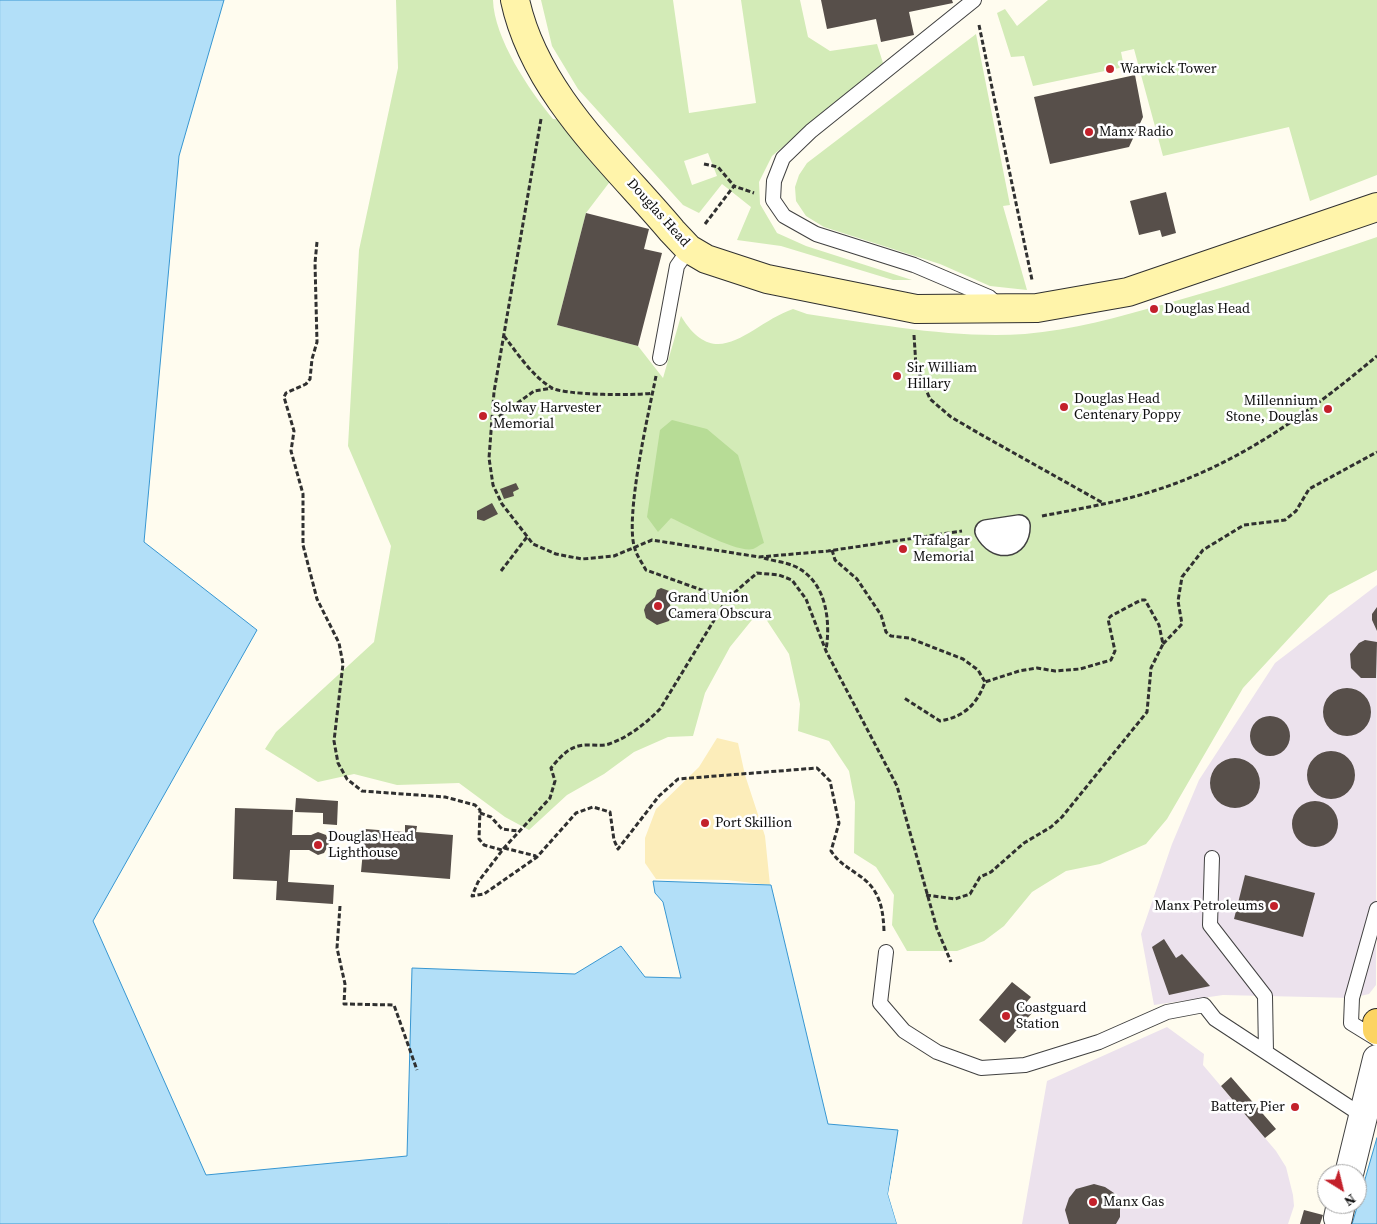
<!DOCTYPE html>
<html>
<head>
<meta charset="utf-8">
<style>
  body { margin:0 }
  #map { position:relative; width:1377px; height:1224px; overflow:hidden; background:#fffcef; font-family:"Source Serif 4",serif }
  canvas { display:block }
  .north { position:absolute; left:1317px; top:1164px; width:50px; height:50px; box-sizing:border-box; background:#fff; border:1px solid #9f9f9f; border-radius:50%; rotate:144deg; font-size:14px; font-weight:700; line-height:20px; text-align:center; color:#0e0e0e }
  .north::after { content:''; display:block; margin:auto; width:18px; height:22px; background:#c3212b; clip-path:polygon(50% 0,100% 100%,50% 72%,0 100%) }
</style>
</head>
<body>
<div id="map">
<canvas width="1377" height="1224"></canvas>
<div class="north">N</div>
</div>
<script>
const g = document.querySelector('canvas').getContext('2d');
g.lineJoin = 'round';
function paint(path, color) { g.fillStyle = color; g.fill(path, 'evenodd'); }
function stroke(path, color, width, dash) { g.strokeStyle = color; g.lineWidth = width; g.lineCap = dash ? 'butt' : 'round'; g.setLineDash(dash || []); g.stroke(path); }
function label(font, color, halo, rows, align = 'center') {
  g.font = font + ' "Source Serif 4",serif'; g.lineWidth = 5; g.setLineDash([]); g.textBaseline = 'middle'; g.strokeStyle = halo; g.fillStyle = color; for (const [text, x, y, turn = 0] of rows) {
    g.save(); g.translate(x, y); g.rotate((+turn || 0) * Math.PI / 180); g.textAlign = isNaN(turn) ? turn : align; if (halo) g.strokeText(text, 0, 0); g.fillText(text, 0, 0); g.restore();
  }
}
const industrial = new Path2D(`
  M1377 585 1376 985 1369 994 1352 998 1223 995 1154 1005 1141 934 1172 844 1199 780 1275 663Z
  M1167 1027 1204 1054 1203 1065 1276 1151 1286 1167 1293 1195 1294 1206 1288 1224H1022L1047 1081Z`);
const green = new Path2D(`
  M396 0H493C494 38 529 90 553 119L566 120 615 175 586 213 557 325 638 346 663 378 681 316C717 376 751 323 793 309L807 314C877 324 954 339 1025 334 1072 330 1119 317 1165 304 1237 284 1307 261 1377 237V570L1329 595 1243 688 1167 819 1146 844 1100 864 1066 871 1032 892 1004 926 984 941 957 951H907L892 925 894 895 876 867 854 853 855 802 849 771 829 741 798 731 800 704 789 654 760 610 730 647 705 693 693 736 668 737 634 752 604 774 567 795 529 830 505 817 459 783 397 785 354 774 318 782 265 749 276 732 374 642 391 546 348 446 359 250 398 68Z
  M541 0H673L689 113 756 103 741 0H800L808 37 830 51 877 44 883 63 772 156 759 182 760 204 777 233 806 246 912 280H893L781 246 737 240 751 207 722 184 699 213 683 205 578 89 552 46ZM708 153 717 176 692 185 684 161Z
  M1048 0H1377V175L1310 201 1289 127 1163 156 1134 49 1121 52 1124 67 1033 86 1024 56 1011 57 997 13 1005 9 1017 26Z
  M976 34 1010 205 1003 206 1027 290 990 286 940 264 824 227 806 216 796 201 795 187 799 175 807 163Z`);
const forest = new Path2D(`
  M672 420 707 429 738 455 764 543C761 544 756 548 753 549 736 553 689 526 671 518L658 532 647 517 660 430Z`);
const sand = new Path2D(`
  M717 738 738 743 745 775 765 836 770 885 727 880 656 879 645 863V838L656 809 699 767Z`);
const water = new Path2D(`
  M0 0H224L179 156 144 542 257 630 93 921 206 1175 407 1156 412 968 575 974 621 946 645 977 681 978 663 902 655 893 653 881 771 885 828 1124 898 1130 888 1194 897 1224H0Z
  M1377 1138V1224H1352L1353 1221Z`);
const pier = new Path2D(`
  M900 1128 890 1194 900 1223 897 1224 888 1194Z`);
const building = new Path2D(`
  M821 0H952L953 3 909 12 914 35 881 42 876 19 827 29Z
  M1135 75 1143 117 1129 147 1050 164 1034 97Z
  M1166 192 1176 233 1162 237 1160 230 1139 235 1130 201Z
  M586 213 649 229 644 249 662 253 638 346 557 325Z
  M516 483 519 489 513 492 514 496 504 499 500 489Z
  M492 503 498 514 484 521 477 519V511Z
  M661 588 672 592 669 602 673 613 669 621 657 625 646 618 644 610 646 605 655 597 657 590Z
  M1377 607V631L1372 620V614Z
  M1365 640 1377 642 1376 678H1361L1351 668 1350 654 1359 643Z
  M1323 712a24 24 0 1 1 48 0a24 24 0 1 1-48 0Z
  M1250 736a20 20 0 1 1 40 0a20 20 0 1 1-40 0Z
  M1307 775a24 24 0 1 1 48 0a24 24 0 1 1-48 0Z
  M1210 783a25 25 0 1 1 50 0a25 25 0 1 1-50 0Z
  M296 798 338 801 337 825 323 824V813L295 812Z
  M1292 824a23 23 0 1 1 46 0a23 23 0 1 1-46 0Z
  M235 808 293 810 292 835H311L318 832 326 835 329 844 324 853 318 855 309 850H290L288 882 334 885 333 904 276 900 277 881 233 879Z
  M405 825 417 826 416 832 453 835 450 879 361 872 365 829 405 832Z
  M1245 875 1315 893 1303 937 1234 919Z
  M1164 939 1176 958 1182 954 1210 986 1169 995 1152 947Z
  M1012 982 1031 997 1024 1005 1033 1012 1005 1043 979 1020Z
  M1231 1077 1276 1129 1265 1138 1221 1086Z
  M1094 1184 1105 1187 1114 1193 1120 1205V1217L1116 1224H1069L1065 1210 1069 1198 1076 1189Z
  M1304 1210 1323 1215 1320 1224H1300Z`);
const path = new Path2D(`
  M979 25 1032 280
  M541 119 494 392 489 458 493 485 502 504 533 544 556 554 582 559 614 556 652 540 759 557 828 551 962 531
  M704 164 718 167 734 186
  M705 224 734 186 754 193
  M317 242 315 263 317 342 312 359 310 379 306 384 286 393 284 397 294 431 291 451 303 494V545L317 599 339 643 343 664 334 741 338 763 347 779 362 791 445 797 475 805 480 810 479 839 484 845 502 850
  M914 335 916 366 930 399 951 417 980 434 1103 503
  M504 336C518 354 532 376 552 388 564 395 636 396 653 393
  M656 376C649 411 624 519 635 549 637 556 642 563 646 570L727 599
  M493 421 534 391 553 388
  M1042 516C1078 509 1115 503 1150 492 1236 466 1309 413 1377 356
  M832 550 835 560 857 579 881 615 886 632 891 636 909 638 963 659 978 670 985 682C977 705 963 717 940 721L904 698
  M764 558C773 561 785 562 794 566 826 580 831 620 826 650
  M501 571 527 537
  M1163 644 1182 624 1178 601 1182 577 1203 550 1244 525 1285 520 1296 511 1309 489 1377 452
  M480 813 491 817 502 829 518 831
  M504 848 536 856
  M926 895 955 899 970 894 980 877 991 872 1024 843 1051 827 1062 817 1147 712 1151 668 1163 644 1159 625 1145 600H1141L1111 616 1108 619 1115 651 1111 660 1080 669 1055 671 1037 668 1019 671 985 682
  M340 906 337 948 345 984 344 1004 394 1005 417 1070
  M884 931C883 906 879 888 857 874 846 866 839 863 831 851L839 823 830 781 817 768 678 779 659 796 618 849 614 840 610 812 593 807 576 813 537 857 484 894 472 896 478 882 504 848 550 798 555 781 551 768C562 755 571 744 589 745 596 745 603 746 609 744 629 737 645 724 660 709L727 599 757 573 779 575 792 580 806 599 826 651 897 786 937 929 951 962`);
const service = new Path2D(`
  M974 0 811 131 783 158 774 181 773 200 784 216 816 234 914 265 989 297 999 306
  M660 358 677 266 689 249
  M1212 858 1210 925 1265 996 1266 1052
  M1377 909 1352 998 1351 1023 1377 1039
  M886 952 880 1003 904 1031 937 1052 981 1068 1025 1065 1099 1042 1167 1012 1204 1005 1215 1019 1363 1116`);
const pedestrian = new Path2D(`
  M1019 526C1019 549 996 550 986 531Z`);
const minor = new Path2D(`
  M1349 1174 1377 1059
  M1338 1218 1341 1204`);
const secondary = new Path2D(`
  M515 0C535 93 613 161 672 231L689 249 706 259 767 279 916 309 1037 308 1128 292 1377 207`);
const primary = new Path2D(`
  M1377 1023V1030`);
const markers = [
  [1110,69,5,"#c3212b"],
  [1089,132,5,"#c3212b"],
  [1154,309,5,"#c3212b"],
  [897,376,5,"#c3212b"],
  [1064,407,5,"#c3212b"],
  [1328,409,5,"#c3212b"],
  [483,416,5,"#c3212b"],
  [903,549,5,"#c3212b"],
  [658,606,5,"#c3212b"],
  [705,823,5,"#c3212b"],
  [318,845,5,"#c3212b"],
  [1274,906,5,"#c3212b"],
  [1006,1016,5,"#c3212b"],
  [1295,1107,5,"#c3212b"],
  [1093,1202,5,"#c3212b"]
];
const poiNames = [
  ["Warwick Tower",1120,69],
  ["Manx Radio",1099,132],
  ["Douglas Head",1164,309],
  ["Sir William",907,368],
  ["Hillary",907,384],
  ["Douglas Head",1074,399],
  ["Centenary Poppy",1074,415],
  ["Millennium",1318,401,"right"],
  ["Stone, Douglas",1318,417,"right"],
  ["Solway Harvester",493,408],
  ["Memorial",493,424],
  ["Trafalgar",913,541],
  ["Memorial",913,557],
  ["Grand Union",668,598],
  ["Camera Obscura",668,614],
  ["Port Skillion",715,823],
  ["Douglas Head",328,837],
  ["Lighthouse",328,853],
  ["Manx Petroleums",1264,906,"right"],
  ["Coastguard",1016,1008],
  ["Station",1016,1024],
  ["Battery Pier",1285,1107,"right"],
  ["Manx Gas",1103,1202]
];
const streetNames = [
  ["Douglas Head",658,213,48]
];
paint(industrial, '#ece2ed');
paint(green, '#d3ebb7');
paint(forest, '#b7dc96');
paint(sand, '#fcedba');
paint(water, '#b2dff8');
stroke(water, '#3796d1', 1);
paint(pier, '#fffcef');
paint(building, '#574f4a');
stroke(service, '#414141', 16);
stroke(pedestrian, '#414141', 24);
stroke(minor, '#414141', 30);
stroke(secondary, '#303030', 30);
stroke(primary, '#1f1f1f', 30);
stroke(path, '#303030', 3, [5, 2.5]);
stroke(service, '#fff', 14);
stroke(pedestrian, '#fff', 21);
stroke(minor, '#fff', 28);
stroke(secondary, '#fff4aa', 28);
stroke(primary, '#fcd462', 28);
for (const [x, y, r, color] of markers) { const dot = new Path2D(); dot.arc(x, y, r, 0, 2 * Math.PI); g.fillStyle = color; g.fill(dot); stroke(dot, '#fff', 2); }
label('14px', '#0e0e0e', '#fff', poiNames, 'left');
label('14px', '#0e0e0e', '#fff', streetNames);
</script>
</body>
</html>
